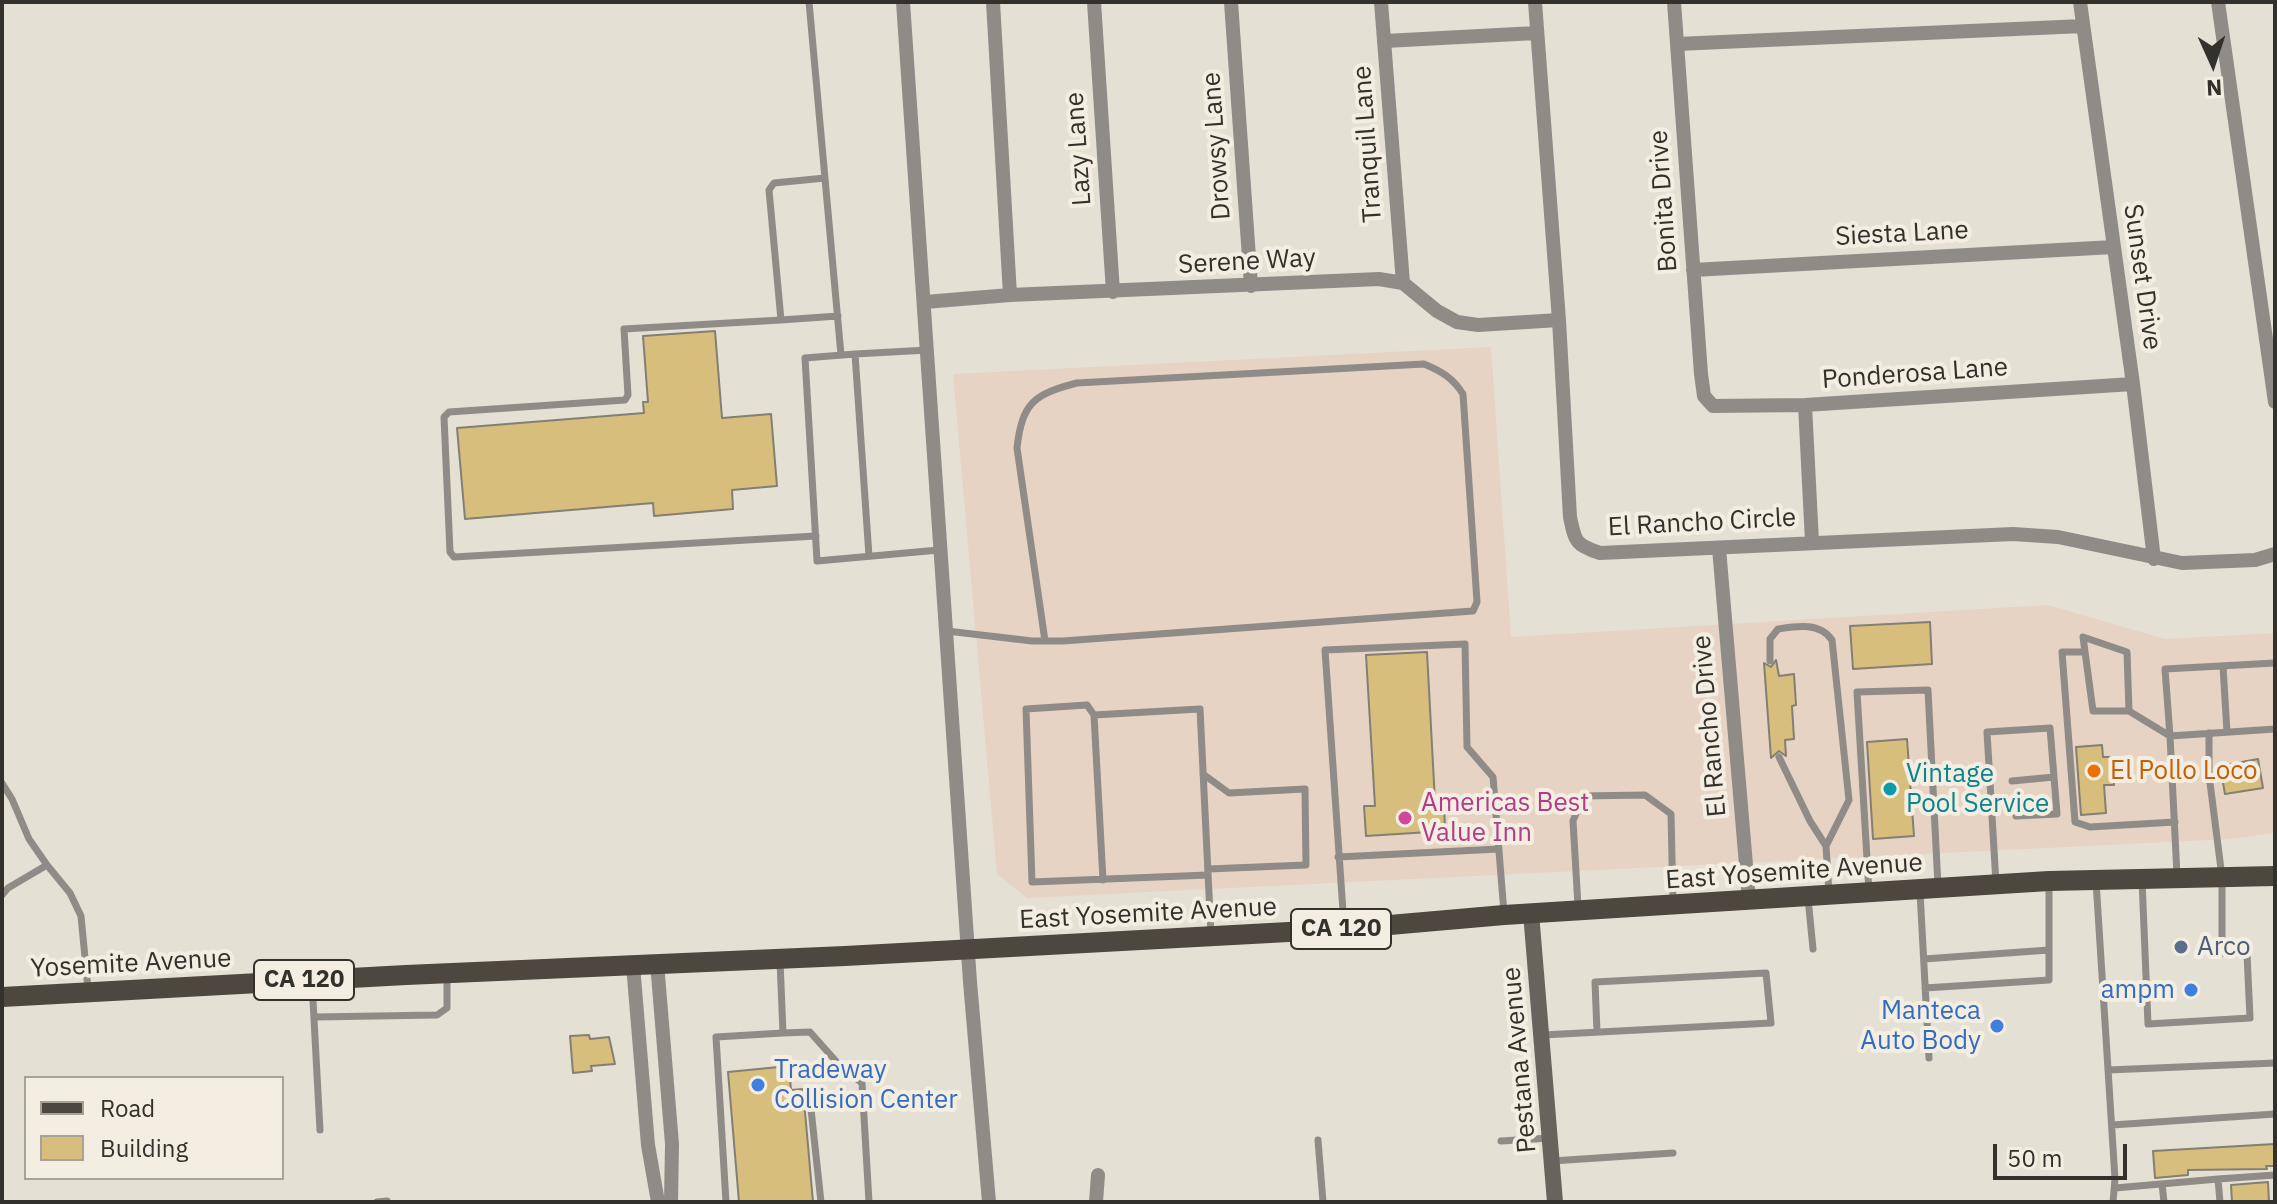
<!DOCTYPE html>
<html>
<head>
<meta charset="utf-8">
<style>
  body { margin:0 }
  #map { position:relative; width:2277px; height:1204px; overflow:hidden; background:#e5e0d4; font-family:"IBM Plex Sans",sans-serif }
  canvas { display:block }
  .frame { position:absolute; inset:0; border:4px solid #33312c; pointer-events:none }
  .legend { position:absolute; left:24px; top:1076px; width:260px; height:104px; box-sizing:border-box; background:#f3eee1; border:2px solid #a6a299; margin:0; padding:10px 14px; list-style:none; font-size:24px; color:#33312c }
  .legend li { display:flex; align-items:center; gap:16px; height:40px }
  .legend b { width:40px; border:2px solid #a6a299 }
  .north { position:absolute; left:2173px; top:24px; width:80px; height:80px; -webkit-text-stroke:6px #f3eee1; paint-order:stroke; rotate:177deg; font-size:22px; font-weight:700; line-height:32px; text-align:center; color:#33312c }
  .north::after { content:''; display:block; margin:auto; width:28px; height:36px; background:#33312c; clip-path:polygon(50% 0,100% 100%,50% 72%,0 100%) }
  .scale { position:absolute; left:1993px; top:1144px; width:134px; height:36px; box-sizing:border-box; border:4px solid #33312c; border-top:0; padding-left:10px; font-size:24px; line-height:28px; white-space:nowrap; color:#33312c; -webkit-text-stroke:6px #f3eee1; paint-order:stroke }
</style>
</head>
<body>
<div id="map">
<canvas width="2277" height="1204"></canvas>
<div class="frame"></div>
<ul class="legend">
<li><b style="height:10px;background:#4d473f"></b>Road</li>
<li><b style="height:22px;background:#d7be7c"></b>Building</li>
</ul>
<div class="north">N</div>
<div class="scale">50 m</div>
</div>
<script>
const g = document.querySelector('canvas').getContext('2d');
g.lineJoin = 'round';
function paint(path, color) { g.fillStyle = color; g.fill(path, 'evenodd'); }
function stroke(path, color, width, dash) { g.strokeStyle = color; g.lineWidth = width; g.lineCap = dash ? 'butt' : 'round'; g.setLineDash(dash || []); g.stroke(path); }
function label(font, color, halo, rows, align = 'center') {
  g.font = font + ' "IBM Plex Sans",sans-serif'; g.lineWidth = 8; g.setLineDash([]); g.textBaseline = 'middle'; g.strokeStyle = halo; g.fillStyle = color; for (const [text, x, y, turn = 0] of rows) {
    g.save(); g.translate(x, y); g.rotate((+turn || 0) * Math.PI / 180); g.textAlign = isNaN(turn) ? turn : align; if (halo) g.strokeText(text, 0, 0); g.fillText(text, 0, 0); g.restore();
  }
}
const commercial = new Path2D(`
  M1491 347 1511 637 2048 605 2165 639 2275 633V833L2229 839 1027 898 997 874 953 374Z`);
const building = new Path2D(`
  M715 331 722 418 771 414 777 486 732 490 733 509 654 516 653 503 465 519 457 428 644 413 643 402H648L643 336Z
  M1930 622 1932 664 1853 669 1850 626Z
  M1427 652 1435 802 1444 801 1445 831 1366 836 1364 806H1375L1366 655Z
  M1776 660 1779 676 1794 674 1796 705 1792 706 1794 739 1785 740 1786 756 1779 751 1771 758 1764 663 1771 667Z
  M1907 739 1914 836 1873 839 1867 742Z
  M2102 745 2103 757H2111L2114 785H2104L2106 813 2081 815 2076 747Z
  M2258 759 2263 788 2225 794 2220 766Z
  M589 1035 590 1039 609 1037 615 1064 591 1066 592 1071 573 1073 570 1036Z
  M789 1066 791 1090 803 1089 813 1202H739L728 1072Z
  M2275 1144V1166H2266L2267 1169 2188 1170V1175L2155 1178 2153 1151Z
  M2268 1182 2269 1202H2232L2231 1185Z`);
const lane = new Path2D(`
  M809 2 841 355
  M781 320 838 316
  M855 354 928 350
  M816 536 454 557 450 552 444 417 449 412 625 400 628 395 624 329 781 320 769 190 774 183 825 178
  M869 556 855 354 805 358 817 561 939 550
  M947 631 1032 641H1063L1473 611 1477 602 1463 394C1453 378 1441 371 1424 364L1077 383C1034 394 1022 403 1017 448L1045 641
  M2085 652H2062L2075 822 2090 827 2175 822
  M1770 661V639L1778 629C1797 626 1820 622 1832 640L1849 800 1826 846 1810 821 1779 757
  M2275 663 2165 669 2170 736 2275 729
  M2223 666 2227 732
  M2129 711H2093L2083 637 2127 652 2129 711 2170 736 2177 875
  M1094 715 1087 705 1026 709 1032 882 1208 875
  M1203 774 1229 793 1305 789 1306 865 1208 869
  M2012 781 2054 777
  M2 783 12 799 29 839 47 865
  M1826 846 1829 893
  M1338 857 1499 849
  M1103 880 1094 715 1200 709 1211 935
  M2142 880 2148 1024 2250 1018 2247 954 2222 953V877L2209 775V733
  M2096 881 2115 1179 2113 1202
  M1996 883 1987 732 2050 728 2057 814 2016 816
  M1869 892 1857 692 1928 690 1938 886
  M1920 892 1929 1058
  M2 895 8 888 47 865 70 893 81 916 88 989
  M1808 898 1813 949
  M1578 906 1573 821 1583 796 1645 795 1671 814 1673 903
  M1344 926 1325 650 1465 644 1467 747 1493 777 1504 913
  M1924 959 2049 950
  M780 961 783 1033 810 1032 842 1068 862 1083 869 1202
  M312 982 320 1130
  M1925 988 2049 980V883
  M315 1017 437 1015 447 1008V975
  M1543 1035 1771 1023 1766 973 1595 982 1597 1032
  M2108 1070 2275 1063
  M810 1100 821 1202
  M2112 1125 2275 1114
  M1318 1140 1323 1202
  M1501 1141 1550 1138
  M1552 1161 1673 1153
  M2218 1179 2275 1175
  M2162 1184 2164 1202
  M2115 1188 2218 1179 2220 1202
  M377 1202 387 1201
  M726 1202 716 1037 783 1033`);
const street = new Path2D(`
  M903 2 970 982 989 1202
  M993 2 1010 295
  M1094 2 1113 292
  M1231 2 1251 286
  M1381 2 1403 283
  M1535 2 1559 320 1570 517C1575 541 1575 545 1600 553L2013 534 2058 537 2182 563 2255 560 2275 554
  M1674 2 1701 374 1704 396 1713 406 1805 405 2133 384
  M2080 2 2133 384 2154 559
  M2218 2 2275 402
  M1385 41 1536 33
  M1677 44 2083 26
  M1693 270 2114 247
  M925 302 1010 295 1379 279 1403 283 1437 311 1457 322 1478 325 1559 320
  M1805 405 1812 542
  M1719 548 1749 900
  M657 963 672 1144 671 1202
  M633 965 648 1145 658 1202
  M1096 1202 1098 1175`);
const secondary = new Path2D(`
  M1531 913 1555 1202`);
const primary = new Path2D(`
  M2 997 406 975 845 956 1344 929 1504 915 2049 881 2275 876`);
const markers = [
  [2094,771,8,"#e8710a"],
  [1890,789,8,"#0f9aa8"],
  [1405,818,8,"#d1479c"],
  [2181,947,8,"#5c6f8a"],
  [2191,990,8,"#3f7fe0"],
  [1997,1026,8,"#3f7fe0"],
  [758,1085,8,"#3f7fe0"]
];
const shields = [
  [1341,929,100],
  [304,980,100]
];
const shieldNames = [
  ["CA 120",1341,929],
  ["CA 120",304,980]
];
const streetNames = [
  ["Tranquil Lane",1368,144,-94],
  ["Drowsy Lane",1217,146,-94],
  ["Lazy Lane",1079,149,-94],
  ["Bonita Drive",1664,201,-94],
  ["Siesta Lane",1902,234,-3],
  ["Serene Way",1247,262,-3],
  ["Sunset Drive",2142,277,82],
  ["Ponderosa Lane",1915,374,-4],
  ["El Rancho Circle",1702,523,-3],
  ["El Rancho Drive",1710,726,-95],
  ["East Yosemite Avenue",1794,872,-4],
  ["East Yosemite Avenue",1148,914,-3],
  ["Yosemite Avenue",131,964,-3],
  ["Pestana Avenue",1520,1060,-95]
];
const foodNames = [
  ["El Pollo Loco",2110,771]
];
const cultureNames = [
  ["Vintage",1906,774],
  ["Pool Service",1906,804]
];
const hotelNames = [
  ["Americas Best",1421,803],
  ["Value Inn",1421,833]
];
const serviceNames = [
  ["Arco",2197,947]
];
const shopNames = [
  ["ampm",2175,990],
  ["Manteca",1981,1011],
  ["Auto Body",1981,1041],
  ["Tradeway",774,1070,"left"],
  ["Collision Center",774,1100,"left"]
];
paint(commercial, '#e6d3c3');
paint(building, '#d7be7c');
stroke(building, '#837f74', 2);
stroke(lane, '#8f8b87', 7);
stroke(street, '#8f8b87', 14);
stroke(secondary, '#68635d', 16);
stroke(primary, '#4d473f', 20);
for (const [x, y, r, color] of markers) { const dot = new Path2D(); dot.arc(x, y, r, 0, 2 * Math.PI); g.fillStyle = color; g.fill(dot); stroke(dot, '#f3eee1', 3); }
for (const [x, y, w] of shields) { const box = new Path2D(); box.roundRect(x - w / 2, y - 20, w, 40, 6); g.fillStyle = '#f3eee1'; g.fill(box); stroke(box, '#33312c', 2); }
label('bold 24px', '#33312c', null, shieldNames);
label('26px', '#33312c', '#f3eee1', streetNames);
label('26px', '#c56008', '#f3eee1', foodNames, 'left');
label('26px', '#0d838f', '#f3eee1', cultureNames, 'left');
label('26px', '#b23c85', '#f3eee1', hotelNames, 'left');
label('26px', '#4e5e75', '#f3eee1', serviceNames, 'left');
label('26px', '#366cbe', '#f3eee1', shopNames, 'right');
</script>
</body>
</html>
